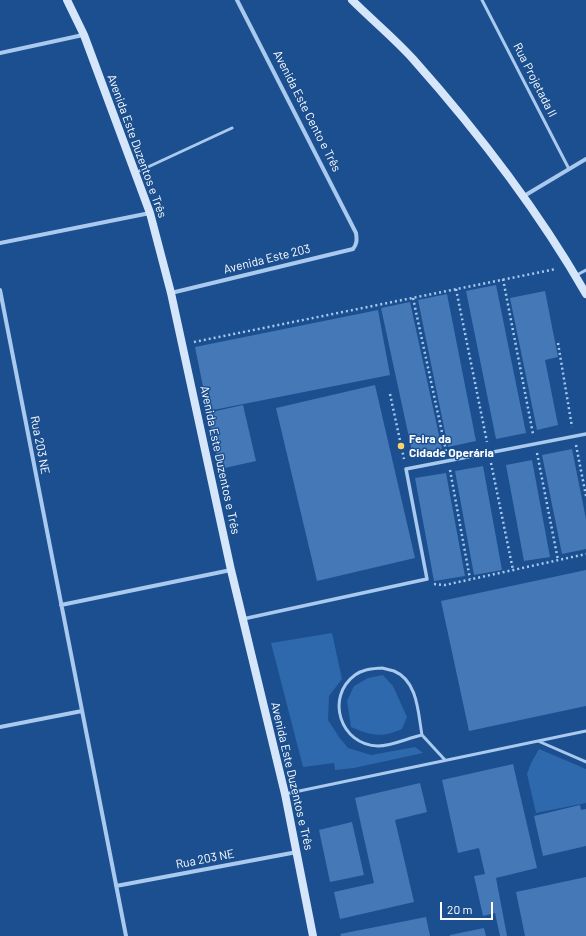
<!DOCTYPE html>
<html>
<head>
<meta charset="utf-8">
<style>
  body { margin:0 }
  #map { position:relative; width:586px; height:936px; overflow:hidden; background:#1b4f8f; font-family:Barlow,sans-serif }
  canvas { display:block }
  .scale { position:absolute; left:440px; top:902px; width:53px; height:18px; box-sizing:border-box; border:2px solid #fff; border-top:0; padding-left:5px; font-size:12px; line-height:14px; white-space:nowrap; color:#fff; -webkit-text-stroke:3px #1b4f8f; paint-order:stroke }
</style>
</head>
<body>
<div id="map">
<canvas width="586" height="936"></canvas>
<div class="scale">20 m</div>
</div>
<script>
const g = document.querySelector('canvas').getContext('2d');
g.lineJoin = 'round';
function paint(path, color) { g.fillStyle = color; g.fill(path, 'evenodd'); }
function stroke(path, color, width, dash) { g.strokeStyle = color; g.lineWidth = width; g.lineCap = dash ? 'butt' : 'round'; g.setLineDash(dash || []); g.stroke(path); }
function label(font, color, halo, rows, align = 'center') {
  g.font = font + ' Barlow,sans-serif'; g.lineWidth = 3; g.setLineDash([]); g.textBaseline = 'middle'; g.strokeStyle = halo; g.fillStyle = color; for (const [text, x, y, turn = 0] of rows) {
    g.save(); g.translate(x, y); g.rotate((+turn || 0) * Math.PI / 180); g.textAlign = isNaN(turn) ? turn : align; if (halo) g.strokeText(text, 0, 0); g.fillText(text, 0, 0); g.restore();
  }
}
const green = new Path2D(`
  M332 633 342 679 329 696 328 720 339 737 348 748 371 755 415 747 423 753 354 768 335 770 334 763 303 767 271 643Z
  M383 675 393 686 407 717 402 729C381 738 372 736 351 727L347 701 354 686 368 678Z
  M539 749 586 769V803L536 813 527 774 531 763Z`);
const building = new Path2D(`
  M496 285 526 433 496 439 466 291Z
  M545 291 558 357 545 360 558 425 537 430 510 298Z
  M447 294 476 441 448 447 418 300Z
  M410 302 442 449 413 456 381 308Z
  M378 310 390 375 208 411 195 347Z
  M375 385 415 558 317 581 276 408Z
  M243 405 256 461 220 469 207 413Z
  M572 449 586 519V549L562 554 542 455Z
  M532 460 550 557 524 561 506 465Z
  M483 466 502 570 474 575 455 471Z
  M446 473 465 576 434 581 415 478Z
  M586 570V706L469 731 441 601Z
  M513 764 537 868 496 878 507 936H500L495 913 483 916 474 876 485 874 479 848 458 853 442 780Z
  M420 783 427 812 395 820 414 902 340 919 334 892 374 883 355 798Z
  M580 805 581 810 586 809V846L543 856 534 816Z
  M352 822 364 875 330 882 319 830Z
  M586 877V936H525L516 892Z
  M426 917 430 936H341L340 934Z
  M484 928 486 936H450V935Z`);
const path = new Path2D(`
  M503 279 533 434
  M456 289 487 442
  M413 298 446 451
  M194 342 556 269
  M558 343 572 427
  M390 394 404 459
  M576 445 586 496
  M537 453 558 560
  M491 463 513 570
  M450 470 470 579
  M434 584 445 585 586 554`);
const service = new Path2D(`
  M482 0 569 169
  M135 173 232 128
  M575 276 586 270
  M382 668C386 669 390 670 394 671 418 681 418 713 422 735 408 738 392 746 378 746 340 745 325 697 355 675 363 669 372 669 382 668Z
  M586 731 538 741 586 762
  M422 735 445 760
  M285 794 538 741`);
const pedestrian = new Path2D(`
  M243 619 427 579 406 469 586 434`);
const minor = new Path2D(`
  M0 53 83 35
  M524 196 586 159
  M0 243 150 213
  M0 290 126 936
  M171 293 353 249C357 244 357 240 356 233L237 0
  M61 605 231 570
  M0 727 82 711
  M116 886 297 852`);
const secondary = new Path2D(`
  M67 0 84 35 150 213 171 293 231 570 285 794 313 936
  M352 0C372 20 394 38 413 59 478 132 538 210 586 294`);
const markers = [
  [401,446,4,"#ffd166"]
];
const streetNames = [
  ["Rua Projetada II",535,80,63],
  ["Avenida Este Cento e Três",307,111,63],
  ["Avenida Este Duzentos e Três",137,146,70],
  ["Avenida Este 203",267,259,-14],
  ["Rua 203 NE",40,445,79],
  ["Avenida Este Duzentos e Três",220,460,78],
  ["Avenida Este Duzentos e Três",292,776,77],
  ["Rua 203 NE",205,859,-11]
];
const poiNames = [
  ["Feira da",409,439],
  ["Cidade Operária",409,453]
];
paint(green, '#2e69ad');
paint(building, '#4478b7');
stroke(path, '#a9c9ee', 2.5, [2, 3]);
stroke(service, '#a9c9ee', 3);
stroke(pedestrian, '#a9c9ee', 3.5);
stroke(minor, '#a9c9ee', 4);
stroke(secondary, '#d6e6fa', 8);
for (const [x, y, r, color] of markers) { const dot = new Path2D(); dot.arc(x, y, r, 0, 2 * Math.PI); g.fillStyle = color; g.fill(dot); stroke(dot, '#1b4f8f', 1.5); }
label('12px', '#fff', '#1b4f8f', streetNames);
label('bold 12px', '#fff', '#1b4f8f', poiNames, 'left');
</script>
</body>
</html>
